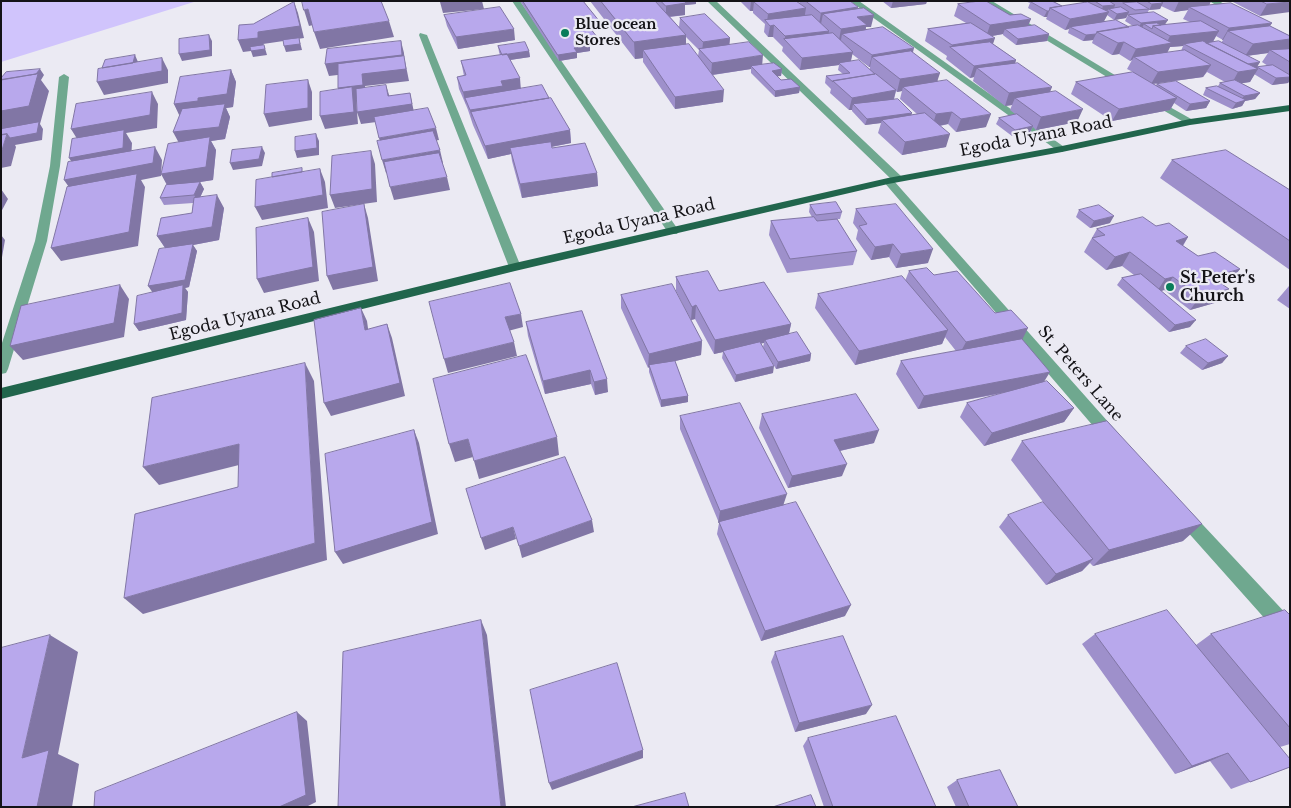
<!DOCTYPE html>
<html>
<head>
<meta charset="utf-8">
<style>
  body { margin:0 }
  #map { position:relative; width:1291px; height:808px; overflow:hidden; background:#ebeaf3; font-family:"Libre Baskerville",serif }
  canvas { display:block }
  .frame { position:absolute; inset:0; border:2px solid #141317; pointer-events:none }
</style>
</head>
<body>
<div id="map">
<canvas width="1291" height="808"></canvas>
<div class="frame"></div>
</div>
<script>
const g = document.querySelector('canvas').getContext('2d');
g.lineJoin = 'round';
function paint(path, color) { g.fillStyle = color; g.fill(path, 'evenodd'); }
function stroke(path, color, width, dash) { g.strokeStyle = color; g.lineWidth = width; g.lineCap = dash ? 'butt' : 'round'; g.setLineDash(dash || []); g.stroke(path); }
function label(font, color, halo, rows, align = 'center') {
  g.font = font + ' "Libre Baskerville",serif'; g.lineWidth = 4.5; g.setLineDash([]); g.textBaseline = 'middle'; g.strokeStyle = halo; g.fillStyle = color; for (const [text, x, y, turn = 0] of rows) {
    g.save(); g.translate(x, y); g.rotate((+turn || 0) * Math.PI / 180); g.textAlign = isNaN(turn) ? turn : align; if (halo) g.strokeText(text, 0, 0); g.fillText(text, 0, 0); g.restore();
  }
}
const water = new Path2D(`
  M1 1H197L1 62Z`);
const street = new Path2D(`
  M512 1H520L679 231 677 234H669Z
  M707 1H716L902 177 903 179 902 181H894L1118 433 1120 437 1118 441 1112 443 1106 441 883 181 884 179H891Z
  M850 1H859L1067 149 1062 152 1058 151Z
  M982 1H992L1133 86 1128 89 1125 88Z
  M1209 1H1219L1240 13 1233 15Z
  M420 33 427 35 521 267 519 270H511L509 267 419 35Z
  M64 74 69 77 60 166 47 241 8 369 6 373 1 374V346L35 241 50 166 59 77Z
  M1152 97 1193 120 1195 122 1193 124H1187L1149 102V98Z
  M1183 508 1189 510 1290 618V641L1283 639 1177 520 1174 515 1177 510Z`);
const primary = new Path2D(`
  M1290 105V111L1190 125 1062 152 888 184 515 271 1 399V388L515 263 888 178 1062 146 1190 119Z`);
const wall = new Path2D(`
  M520 1H583L600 22V28L591 30 597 37V43L589 45 590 51 577 53V58L559 61Z
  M590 1H696V4L685 5V15L670 17 679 27 680 18 730 38 729 44 762 65 782 69 781 76H777L781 80 800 87 799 93 775 97 751 73V69L713 75 723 102 675 109 643 62V58L635 59ZM686 37 699 50 698 56 686 44Z
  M740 1H796L799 3 800 1H850L858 9 871 27H866V30L913 53 938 81 986 127 956 132 948 124 940 126 946 147 902 155 878 133 881 123 865 125 852 111V110H849L830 93 831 89 825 83 826 76 843 74 838 70 839 65 800 70 782 51 783 47 773 37H768L764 32 765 24 753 13V11H750ZM852 54 869 67H870V69L851 61ZM896 91 897 92 902 91 900 99 917 114 911 115 912 113 894 99Z
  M882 1H927L926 4 891 8Z
  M1025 1H1053L1062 6 1085 3V1H1211L1209 5 1270 26 1290 36V47L1289 49H1290V80L1288 83 1272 85 1254 74 1250 82 1241 83 1260 93 1255 99 1245 101 1242 106 1232 109 1203 95 1206 88 1218 86 1220 83 1225 82 1207 72 1203 77 1153 84 1156 85 1157 84 1210 101 1206 108 1186 111 1174 103 1170 110 1112 121 1071 94 1076 82 1133 72 1127 69 1132 60 1130 61 1119 54 1112 55 1092 43 1093 40 1083 41 1068 33 1069 29 1065 30 1046 19 1047 17H1044L1028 8 1030 3ZM1161 6 1174 12 1188 10 1183 19 1190 22 1165 25 1147 13 1149 10 1160 9ZM1128 14 1130 15H1128L1125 21 1133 26 1129 27 1104 21 1107 15 1114 20 1126 18ZM1216 36 1223 40 1221 43 1213 42ZM1183 46 1181 51 1167 53 1170 47ZM1268 53 1262 62 1268 66 1257 67 1247 56Z
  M1231 1H1290L1260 16Z
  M958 4 1028 26 1049 34 1047 41 1016 45 1003 35V34L992 36 993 44 1016 60 1015 63 1050 92 1077 122 1036 130 1033 127 1030 132 1012 136 996 124 999 118 1015 114 1010 110 1012 105 1005 106 973 81 974 77 970 78 946 59 947 56 925 41 928 29 966 23 954 16Z
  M444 15 515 40 458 49 447 26Z
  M498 46 529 51 530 57 510 60 521 89 549 99 570 130 571 143 552 147V148L597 173 598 186 522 198 512 161 511 154 488 159 473 125 468 110 466 105 459 89 457 77 464 76 461 61 500 55 499 52Z
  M231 70 236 82 233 107 226 108 230 117 225 139 211 141 216 150 213 180 200 182 204 189 200 197 224 208 219 240 193 245 197 251 189 287 185 288 188 292 186 320 139 331 134 324 152 292 165 248 157 236 192 213 193 203 164 205 160 198 167 185 179 142 180 115 174 104Z
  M1172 160 1290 190V270L1160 178Z
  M810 205 842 212 840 219H837L857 251 853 265 787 273 769 235 771 221 812 217 809 212Z
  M856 209 928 263 896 268 889 257 871 260 856 239 858 230 853 223Z
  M1079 210 1110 223 1090 228 1076 217Z
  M1156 226 1188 237 1183 246 1198 256 1240 269 1229 283 1223 285 1229 289 1218 302 1190 310 1164 290 1161 291 1190 327 1169 332 1117 285 1122 278 1134 275 1122 266 1106 270 1084 252 1097 229Z
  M909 271 934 275 995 313 1022 339 1044 382 1074 408 1064 422 984 446 960 417 967 403 1009 392 918 409 896 374 901 361 956 351 945 337 942 344 855 365 815 308 818 294 905 281Z
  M676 277 719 291 791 324 789 334 811 354 810 361 776 369 763 347 764 343H761L773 373 735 382 722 358 723 352 714 354 695 319 691 320 676 291Z
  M1289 286H1290V309L1277 300Z
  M621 295 702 341 701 355 675 361 688 396V402L661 407 649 372V367L648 368 621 308Z
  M582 311 608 392 595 395 591 384 545 394 528 336 526 322Z
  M1186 346 1228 356 1222 363 1202 370 1180 353Z
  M762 414 874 443 840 451 842 476 788 488 759 428Z
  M680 416 784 505 845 616 761 641 717 534 719 523 680 429Z
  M1022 441 1183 541 1093 566 1090 563 1082 571 1046 585 999 527 1008 515 1047 507 1011 460Z
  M1290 615V744L1280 747 1290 767 1231 789 1210 761 1175 774 1082 644 1095 634 1196 645 1211 634Z
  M775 652 866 714 795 732 771 662Z
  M808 738 936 807H824L803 746Z
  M957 780 1018 807H956L947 787Z`);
const shadedWall = new Path2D(`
  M448 1H482L484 9 443 13 440 2Z
  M678 1H696V4L685 5V15L666 17V6Z
  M751 1H787L754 2 753 11H750Z
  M893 1H927L926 4 891 8Z
  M1179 1H1211L1208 8 1189 7 1188 10 1174 12Z
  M294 2 298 13 304 38 263 44V49L264 45 267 55 253 57 251 51 243 52 238 40 258 32Z
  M1290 2V12L1260 16 1267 4Z
  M1163 3 1160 9 1149 10 1152 4Z
  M1115 5 1113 11 1109 9 1107 11 1101 12 1103 6Z
  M858 7 856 18 823 14 821 24H819L821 13Z
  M806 8 804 20 767 22 768 14Z
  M308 9 313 25 309 26 304 10Z
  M1047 11H1049L1047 17H1044Z
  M1109 12 1103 23 1070 27 1069 29 1065 30 1070 19Z
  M1129 12 1126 18 1114 20 1117 14Z
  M874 15 871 27H866L864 36 842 34 841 40H839L841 29 857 17Z
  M1031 19 1026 31 1005 29 1003 34 986 37 990 25Z
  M1168 20 1164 26 1144 24 1142 28 1138 29 1141 23Z
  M389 21 394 37 320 49 314 32Z
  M600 22V28L587 30V24Z
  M1272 23 1265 34 1228 31 1223 40H1222L1229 28Z
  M774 25 773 37H768L770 26Z
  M514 29 515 40 458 49 456 37Z
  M829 31 827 43 785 40V36Z
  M1219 31 1212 43 1184 44 1183 46 1170 47 1166 55 1134 57 1132 60 1130 61 1136 49 1166 44 1170 36Z
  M1049 34 1047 41 1016 45 1018 39Z
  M1096 34 1093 40 1083 41 1086 35Z
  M209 35 212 41V56L182 61 179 54Z
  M686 35V51L643 50V58L635 59 634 42Z
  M597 37V43L586 45 585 39Z
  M299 38 302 50 286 52 284 46Z
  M730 38 729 50 702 53 703 42Z
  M995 38 991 50 951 48 952 45Z
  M1290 39V47L1288 50H1270L1268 53 1245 56 1253 44Z
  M401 41 404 53 405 67 329 76 325 64Z
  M1124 42 1119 54 1112 55 1118 43Z
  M590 45V51L577 53V58L559 61 558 55 574 48Z
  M914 48 911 60 872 57 870 67H869L872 55Z
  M529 51 530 57 503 61 502 55Z
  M853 52 850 64 839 63V65L800 70 802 58Z
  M135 55 138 62 101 71Z
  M763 55 762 67 751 66V69L711 75 712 63Z
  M404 56 409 81 365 86 366 97 356 99 358 124 325 129 320 116 342 100 338 88 362 74Z
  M162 58 168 70V83L104 95 97 82Z
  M1016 60 1012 72 977 68 974 77 970 78 974 66Z
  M1260 62 1256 69 1243 65Z
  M1211 65 1203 77 1151 84 1158 72Z
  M40 69 44 75 41 80 49 91 40 124 43 129 42 140 15 145 16 147 11 166 1 168V153L7 134 37 133 1 131V94Z
  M782 69 781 76 771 77 772 71Z
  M1258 69 1250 82 1231 85 1238 72Z
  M231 70 236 82 233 107 226 108 230 117 225 139 211 141 216 150 213 180 168 187 161 174 180 145 173 132 180 117 174 104 198 98Z
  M940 73 936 85 903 87 902 91 897 92 900 79Z
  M1290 77V80L1288 83 1272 85 1276 78Z
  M520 78 521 91 465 98 466 105 463 92 501 81Z
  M308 80 312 92V120L269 127 264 114Z
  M386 85 390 98 410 93 415 117 361 124 357 112 388 96Z
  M800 87 799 93 775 97V91Z
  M1052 87 1047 100 1015 98 1012 105 1005 106 1009 93Z
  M724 90 723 102 675 109V97Z
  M896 90 893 102 853 104 852 110H849L852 98Z
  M152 92 158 104 157 128 126 133 132 143 131 161 78 171 69 158 79 142 71 129Z
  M1260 93 1255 99 1245 101 1242 106 1232 109 1236 103 1240 101 1244 96Z
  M549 98 550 110 471 112 473 123 470 110Z
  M1177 98 1170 110 1112 121 1119 109Z
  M1210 101 1206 108 1186 111 1190 104Z
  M1083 109 1077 122 1036 130 1041 117Z
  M952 112 948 124 932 127 936 114Z
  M912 113 910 119 882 120 881 123 865 125 867 119Z
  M991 114 986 127 956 132 961 119Z
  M1033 126 1030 132 1012 136 1015 130Z
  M436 128 439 140 383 151 379 138Z
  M570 130 571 143 512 154 510 148 511 154 488 159 485 146Z
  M316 134 319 141V155L297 158 295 151Z
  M950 134 946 147 902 155 905 142Z
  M155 147 162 160 161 176 141 180 145 187 138 246 61 261 51 248 73 193 64 180Z
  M262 147 265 153 262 166 233 170 230 163Z
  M440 150 443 163 386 173 382 160Z
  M371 151 375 164 377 202 335 208 330 195Z
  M320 169 325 182 328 208 262 220 255 207Z
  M597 173 598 186 522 198 520 184Z
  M447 177 450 190 394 200 390 187Z
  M200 182 204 189 198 202 194 195Z
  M1 189 8 199 1 212Z
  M217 195 224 208 219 240 193 245 197 251 189 287 185 288 188 292 186 320 139 331 134 324 153 293 148 286 166 249 157 236 212 227Z
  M364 204 368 218 378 281 333 290 327 276Z
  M1114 216 1110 223 1090 228 1094 221Z
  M308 218 314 232 319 281 264 293 257 279Z
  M1 235 5 240 1 263Z
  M1188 237 1179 251 1176 241Z
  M893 244 889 257 871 260 875 247Z
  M933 249 928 263 896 268 901 254Z
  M1130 252 1122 266 1106 270 1115 257Z
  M1240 269 1229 283 1202 290 1212 277Z
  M1173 277 1164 290 1156 293 1165 279Z
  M120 285 129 299 124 337 23 360 10 346Z
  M1229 289 1218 302 1190 310 1200 297Z
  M696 305 695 319 691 320 692 307Z
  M361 308 367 321 370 343 365 330Z
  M521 314 523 327 508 331 505 317Z
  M1196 320 1190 327 1169 332 1175 325Z
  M387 324 392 338 405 396 331 416 324 403Z
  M791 324 788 337 765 340 764 343 714 354 715 340Z
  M1028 328 1021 342 959 355 966 342Z
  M948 330 942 344 855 365 859 351Z
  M702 341 701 355 650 367 649 365V367L648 368 649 354Z
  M514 342 517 356 448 373 444 359Z
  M811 354 810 361 776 369 778 362Z
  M1228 356 1222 363 1202 370 1208 363Z
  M305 363 314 381 327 560 143 614 124 598 315 543Z
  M774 366 773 373 735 382 736 375Z
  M590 370 591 384 545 394 543 381Z
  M1050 372 1042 385 918 409 924 396Z
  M607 379 608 392 595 395 594 382Z
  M688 396V402L661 407V400Z
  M1074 408 1064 422 984 446 992 433Z
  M414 430 419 443 438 534 343 564 335 552Z
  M879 430 874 443 830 453 834 440Z
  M557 437 559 455 479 479 474 461Z
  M468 439 473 457 455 462 449 444Z
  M239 444 251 462 159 485 143 467Z
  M847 464 842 476 788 488 792 476Z
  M787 494 783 506 718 523 720 511Z
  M592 520 594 532 522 558 519 546Z
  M1202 524 1183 541 1093 566 1109 550Z
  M513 527 516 539 485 550 481 538Z
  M1093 559 1082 571 1046 585 1056 574Z
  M851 605 845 616 761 641 765 631Z
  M481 620 487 635 506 807H501Z
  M50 635 78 652 58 754 79 764 72 807H37L22 758Z
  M872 705 866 714 795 732 799 723Z
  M297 712 307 721 316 802 306 807H279Z
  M643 750V758L552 790 549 783Z
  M1228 753 1210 761 1175 774 1192 766Z`);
const building = new Path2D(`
  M302 1H381L389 21 314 32 308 9 304 10Z
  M523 1H583L600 22 587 24 597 37 585 39 590 45 574 48 577 52 558 55Z
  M601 1H655L686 35 634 42Z
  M661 1H684L686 3 666 6Z
  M757 1H796L806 8 768 14 754 2Z
  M806 1H850L858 7 821 13Z
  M980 1H986L1010 15 1021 14 1031 19 990 25 958 4Z
  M1035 1H1052L1062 6 1050 8 1049 11H1047L1031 2Z
  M1095 1H1109L1115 5 1103 6Z
  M1147 1H1160L1163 3 1152 4Z
  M1261 1H1290V2L1267 4Z
  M294 2 300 26 258 32V38L238 40 239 25 253 24Z
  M1088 2 1109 12 1070 19 1050 8Z
  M1137 2 1149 9 1135 10 1123 3Z
  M1231 3 1272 23 1229 28 1189 7Z
  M500 7 514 29 456 37 444 15Z
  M1121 7 1129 12 1117 14 1109 9Z
  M864 8 874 15 857 17 867 25 841 29 823 14Z
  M1154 12 1168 20 1141 23 1128 15Z
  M705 14 730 38 703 42 680 18Z
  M812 15 829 31 785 36 774 25 770 26 765 20Z
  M1116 20 1129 27 1097 32 1096 34 1086 35 1070 27Z
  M1201 21 1219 31 1170 36 1153 26Z
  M971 23 995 38 952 45 928 29Z
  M1157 23 1161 25 1153 26 1152 29 1144 24Z
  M1035 25 1049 34 1018 39 1005 29Z
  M1138 25 1172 43 1136 49 1124 42 1118 43 1097 32Z
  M1270 26 1290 36V39L1253 44 1228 31Z
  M883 27 914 48 872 55 842 34Z
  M833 33 853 52 802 58 784 39Z
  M209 35 210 50 179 54V39Z
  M299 38 300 44 284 46 283 40Z
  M401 41 402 55 325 64 327 49Z
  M1203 41 1258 69 1238 72 1184 44Z
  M1219 41 1260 62 1248 64 1206 43Z
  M525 42 529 51 502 55 498 46Z
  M749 42 763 55 712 63 699 49Z
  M990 42 1016 60 974 66 950 47Z
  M689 44 724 90 675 97 643 50Z
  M264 45 265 49 251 51 250 47Z
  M1290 49V62L1270 50Z
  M1185 50 1211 65 1158 72 1134 57Z
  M911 51 940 73 900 79 872 57Z
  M507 54 520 78 501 81 503 86 463 92 457 77 466 75 461 61Z
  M135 55 133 63 102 68 105 60Z
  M404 56 406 69 362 74 363 85 338 88V64Z
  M162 58V71L97 82 98 69Z
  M859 60 875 74 833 81V82L826 76 850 73 839 63Z
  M774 63 782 69 772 71 781 80 791 79 800 87 775 91 751 66Z
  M1018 63 1052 87 1009 93 977 68Z
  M1273 65 1290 75V77L1276 78 1257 67Z
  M40 69 36 74 1 80V78L6 72Z
  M231 70 227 94 198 98V101L174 104 180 77Z
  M1133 72 1177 98 1119 109 1076 82Z
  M38 74 29 106 1 111V80Z
  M876 74 896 90 852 98 833 81Z
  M308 80V108L264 114 266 85Z
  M947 80 991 114 961 119 952 112 936 114 903 87Z
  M1235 80 1260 93 1244 96 1220 83Z
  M1176 81 1210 101 1190 104 1157 84Z
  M386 85 388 96 410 93 412 104 357 112 356 89Z
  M542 85 549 98 470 110 465 98Z
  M1217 86 1246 100 1236 103 1206 88Z
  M352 87 354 112 320 116V92Z
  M1056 91 1083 109 1041 117 1015 98Z
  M152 92 150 115 71 129 76 104Z
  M551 98 570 130 485 146 471 112Z
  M898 99 912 113 867 119 853 104Z
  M225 104 219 127 173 132 182 109Z
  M428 108 436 128 379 138 374 117Z
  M925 113 950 134 905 142 882 120Z
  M1017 114 1033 126 1015 130 999 118Z
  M39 122 37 133 10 138 7 134 1 135V129Z
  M124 130 123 148 69 158 72 139Z
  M433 131 440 150 382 160 377 141Z
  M7 134 1 153V135Z
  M316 134 317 148 295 151V137Z
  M210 137 206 167 161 174 168 144Z
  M551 142 552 148 585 143 597 173 520 184 510 148Z
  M155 147 153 163 64 180 68 162Z
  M262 147 259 159 230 163 232 150Z
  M1226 150 1290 190V241L1172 160Z
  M371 151 372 189 330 195 332 156Z
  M439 153 447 177 390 187 384 162Z
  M302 168V172L272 177V173Z
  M320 169 323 195 255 207 256 180Z
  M137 174 129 232 51 248 67 187Z
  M200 182 194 195 160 198 166 185Z
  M217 195 212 227 157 236 161 218 192 213 194 198Z
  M836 202 842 212 816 215 810 205Z
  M364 204 373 267 327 276 322 212Z
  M896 204 933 249 901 254 893 244 875 247 859 226 867 224 856 209Z
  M1099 205 1114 216 1094 221 1079 210Z
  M814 217 817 221 837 219 857 251 790 259 771 221Z
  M1143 217 1156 226 1169 223 1188 237 1176 241 1198 256 1215 252 1240 269 1212 277 1229 289 1200 297 1173 277 1165 279 1130 252 1115 257 1092 238 1105 235 1097 229Z
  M308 218 313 267 257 279 256 228Z
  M193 244 185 280 148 286 159 249Z
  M927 268 934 275 957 271 995 313 1011 310 1028 328 966 342 909 271Z
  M708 271 719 291 764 282 791 324 715 340 696 305 692 307 676 277Z
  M1141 274 1196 320 1175 325 1122 278Z
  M902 276 948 330 859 351 818 294Z
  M510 283 521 314 505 317 514 342 444 359 429 302Z
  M672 284 702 341 649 354 621 295Z
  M120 285 114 323 10 346 21 306Z
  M183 285 182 313 134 324 137 296Z
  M361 308 365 330 387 324 400 383 324 403 314 320Z
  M582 311 607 379 594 382 590 370 543 381 526 322Z
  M797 332 811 354 778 362 765 340Z
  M1022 339 1050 372 924 396 901 361Z
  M1206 339 1228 356 1208 363 1186 346Z
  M760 342 774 366 736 375 723 351Z
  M526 355 557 437 474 461 468 439 449 444 433 379Z
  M675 361 688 396 661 400 649 365Z
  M305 363 315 543 124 598 135 514 238 487 239 444 143 467 152 398Z
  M1047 381 1074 408 992 433 967 403Z
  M856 394 879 430 834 440 847 464 792 476 762 414Z
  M740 403 787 494 720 511 680 416Z
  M1107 421 1202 524 1109 550 1022 441Z
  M414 430 432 522 335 552 325 454Z
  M565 457 592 520 519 546 513 527 481 538 466 489Z
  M796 502 851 605 765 631 719 522Z
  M1043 502 1093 559 1056 574 1008 515Z
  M1167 610 1290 759V767L1250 782 1228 753 1192 766 1095 634Z
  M1285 610 1290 615V728L1211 634Z
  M481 620 501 807H338L343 652Z
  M50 635 22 758 49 750 37 807H1V648Z
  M843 636 872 705 799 723 775 652Z
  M617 663 643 750 549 783 530 690Z
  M297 712 306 795 279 807H94L95 792Z
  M896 716 936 807H833L808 738Z
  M1000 770 1018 807H969L957 780Z
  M685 793 689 807H632Z
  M811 795 816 807H773Z`);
const markers = [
  [565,33,5,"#097d5a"],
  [1170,287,5,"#097d5a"]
];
const farPoinames = [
  ["Blue ocean",575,25],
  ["Stores",575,41]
];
const streetNames = [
  ["Egoda Uyana Road",1036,137,-11],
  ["Egoda Uyana Road",639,222,-13],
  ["Egoda Uyana Road",245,317,-14],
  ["St. Peters Lane",1080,374,49]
];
const poiNames = [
  ["St.Peter's",1180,278],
  ["Church",1180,296]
];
paint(water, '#d0c4fc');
paint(street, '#6fa88f');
paint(primary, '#21654c');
paint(wall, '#9e90cb');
paint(shadedWall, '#8176a5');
paint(building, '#b8a8ec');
stroke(building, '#8176a5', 1);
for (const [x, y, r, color] of markers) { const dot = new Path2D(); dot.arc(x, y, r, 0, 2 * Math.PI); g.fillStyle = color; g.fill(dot); stroke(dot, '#ebeaf3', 2); }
label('bold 14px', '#141317', '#ebeaf3', farPoinames, 'left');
label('16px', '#141317', '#ebeaf3', streetNames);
label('bold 16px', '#141317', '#ebeaf3', poiNames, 'left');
</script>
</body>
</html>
